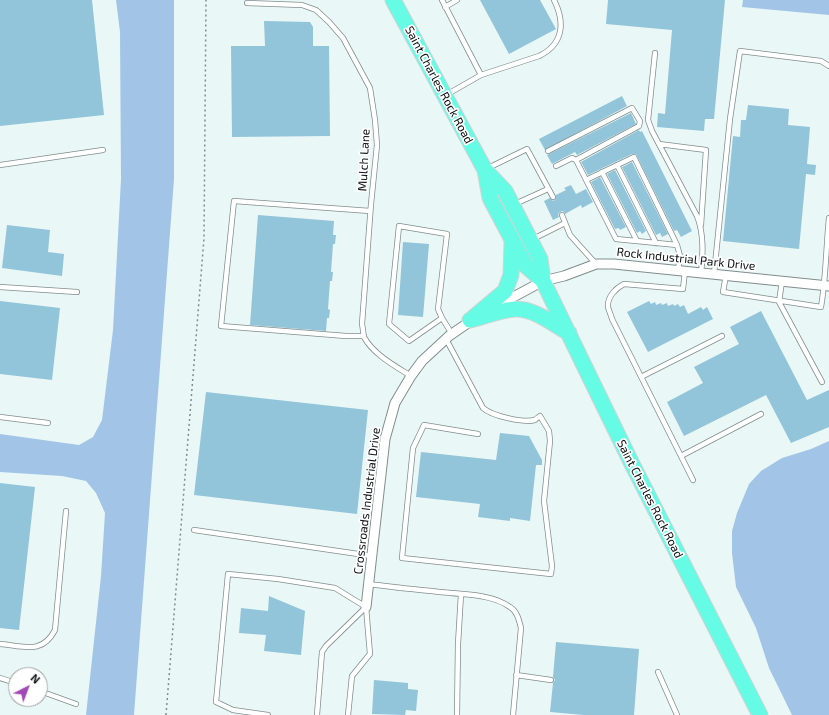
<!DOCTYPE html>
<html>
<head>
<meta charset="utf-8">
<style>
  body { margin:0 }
  #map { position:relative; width:829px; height:715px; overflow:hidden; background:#e9f7f7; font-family:"Exo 2",sans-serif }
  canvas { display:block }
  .north { position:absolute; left:8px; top:667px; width:40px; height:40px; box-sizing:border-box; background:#fff; border:1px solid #9d9f9f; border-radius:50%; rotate:42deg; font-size:11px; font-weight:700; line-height:16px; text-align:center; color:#0a0e0f }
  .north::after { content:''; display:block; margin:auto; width:14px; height:18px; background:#a149b5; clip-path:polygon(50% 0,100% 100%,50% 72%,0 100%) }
</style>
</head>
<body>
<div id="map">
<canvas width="829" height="715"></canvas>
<div class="north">N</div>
</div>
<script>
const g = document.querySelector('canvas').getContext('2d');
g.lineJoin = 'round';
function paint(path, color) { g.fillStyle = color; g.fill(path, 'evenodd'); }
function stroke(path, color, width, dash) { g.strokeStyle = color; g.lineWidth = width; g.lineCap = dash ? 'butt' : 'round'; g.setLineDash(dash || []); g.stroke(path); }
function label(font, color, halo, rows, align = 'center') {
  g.font = font + ' "Exo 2",sans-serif'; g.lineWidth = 3.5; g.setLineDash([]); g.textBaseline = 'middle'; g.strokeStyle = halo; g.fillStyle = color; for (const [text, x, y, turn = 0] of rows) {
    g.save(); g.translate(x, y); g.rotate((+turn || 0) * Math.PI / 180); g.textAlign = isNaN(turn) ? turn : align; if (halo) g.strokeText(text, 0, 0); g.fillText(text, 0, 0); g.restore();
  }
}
const water = new Path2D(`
  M116 0H174V179L134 715H86L101 576 105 513 96 493 86 481 62 476 0 472V434L79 445 93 437 102 420 113 330 121 179 120 32Z
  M743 0H829V15L742 7Z
  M829 441V715H792L769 668 756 628 736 587 732 553V531L737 513 749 484 761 471 782 458 811 449Z`);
const building = new Path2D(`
  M0 0H92L104 115 0 126Z
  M480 0H540L556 29 509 54Z
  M608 0H725L714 119H705L704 131 657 127 658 113 665 114 672 30 606 24Z
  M264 21 310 22 313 27V46H329L330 136 232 137 231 46H265Z
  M622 96 627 106 545 150 539 139Z
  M748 105 789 109 788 125 810 127 807 164 816 165 815 175 806 174 799 249 723 241 733 136 740 137 741 120H746Z
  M631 113 636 124 577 155 575 152 552 164 547 155Z
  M639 130 640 132 642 131 692 231 681 237 677 230 674 231 636 154H632L588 175 581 162Z
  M632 162 668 234 662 237 660 233 656 235 622 167Z
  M615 170 646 231 642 234 640 231 637 233 607 174Z
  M600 177 626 227 620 230 619 228 615 229 591 182Z
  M571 185 576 194 586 189 593 202 582 208 581 205 565 214 563 211 560 212 558 214 559 217 553 220 544 201 550 198 553 201 555 200 556 195 566 190 564 188Z
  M258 215 334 221 333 235H336L335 244H333L331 272H333L332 281H330L328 309 330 310 329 318H327L326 331 250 325Z
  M7 225 50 230 48 252 64 254 62 276 2 268Z
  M403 242 429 244 423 317 398 315Z
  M0 301 60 308 52 380 0 374Z
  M649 301 651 304 655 302 656 305 661 303 662 305 667 303 668 306 673 304 674 306 678 304 680 307 684 305 688 314 701 307 703 310 707 307 713 319 648 352 627 312Z
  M761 311 807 400 829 390V427L791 443 766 395 684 436 667 402 703 383 694 367 739 344 730 327Z
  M206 392 368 410 357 514 194 495Z
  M500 433 529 436 542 460V465H536L530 521 510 518V521L478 517 480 504 416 497 421 452 496 460Z
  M0 483 35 487 19 630 0 628Z
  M269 596 305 611 301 655 264 651 266 635 239 633 241 608 268 611Z
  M556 642 639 649 634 715H584L550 712 553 683 555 680 553 677Z
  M374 680 408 683V689L418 690 416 711 406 710 405 715 372 714Z`);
const path = new Path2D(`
  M166 715 204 238 206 0`);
const service = new Path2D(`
  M442 0 481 75 446 95
  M247 3 302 5 316 10 329 22 343 38 370 88 375 120 377 145 371 204 362 324C363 328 363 333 364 337 373 354 395 366 411 376
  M445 7 457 0
  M655 53 648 120 652 131 697 216C704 234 703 254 701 273
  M481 75 539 56C564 44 565 22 554 0
  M659 144 706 150 701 225
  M548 151 632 108 640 121 639 126 576 160 616 239 677 245 680 256 678 270
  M0 165 103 150
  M617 165 656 243
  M556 166 572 158 576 160
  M486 169 527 149 553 197
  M602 172 637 241
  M586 180 634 157 677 245
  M515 204 548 189
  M562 215 570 235 596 264
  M533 239 565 223
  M685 271 683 289 624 284C616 288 607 297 608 307 609 311 611 315 612 319L693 480
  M714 274 730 119 740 51 821 61 829 66
  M726 275 723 292 821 307C826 278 826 248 829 218
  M782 281 779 302 822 382
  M0 287 77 292
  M442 318 409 341 389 324 399 226 447 234 438 309 442 318 452 334
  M364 336H346L221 326 234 201 370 211
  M446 339 483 408C492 416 523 423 535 420 535 419 539 417 540 416L549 431 550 441 544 501 552 566 551 574 402 558 413 448 424 425 478 434
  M641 377 722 336
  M0 417 48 423
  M681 456 761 414
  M194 530 372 556
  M369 584C396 588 424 590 451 593 470 595 493 595 510 607 517 611 519 620 521 628L513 715
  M0 644C24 646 42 655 55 630L66 511
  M658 672 677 715
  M516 675 551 680
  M0 678 16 683
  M40 691 76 704
  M268 715 233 710 216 702 228 574 278 579 335 588 366 607
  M317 715 322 652 326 646 366 607
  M348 715 352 676 370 654 366 607
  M457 715 458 644 461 594`);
const minor = new Path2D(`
  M493 308 543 281 564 276 596 264H614L829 286
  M366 607 385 439 395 403 411 376 422 361 449 336 475 318`);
const primary = new Path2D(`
  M393 0 485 170 505 191 540 259 543 281 631 462 760 715
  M485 170 490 198 526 266 543 281
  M474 317 505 291 511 275 512 242
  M470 320C482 317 505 309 516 309 535 309 553 324 569 333`);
const streetNames = [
  ["Saint Charles Rock Road",439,85,62],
  ["Mulch Lane",364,160,-87],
  ["Rock Industrial Park Drive",686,259,6],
  ["Saint Charles Rock Road",650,499,63],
  ["Crossroads Industrial Drive",367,501,-83]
];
paint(water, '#a2c5e7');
paint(building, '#92c5d9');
stroke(service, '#808d8d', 6);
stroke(minor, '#808d8d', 11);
stroke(primary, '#d3d4d4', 17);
stroke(path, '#838c8d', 1.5, [2, 3]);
stroke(service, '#fff', 4.5);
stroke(minor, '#fff', 9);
stroke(primary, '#66fbe4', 15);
label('12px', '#0a0e0f', '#fff', streetNames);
</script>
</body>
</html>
